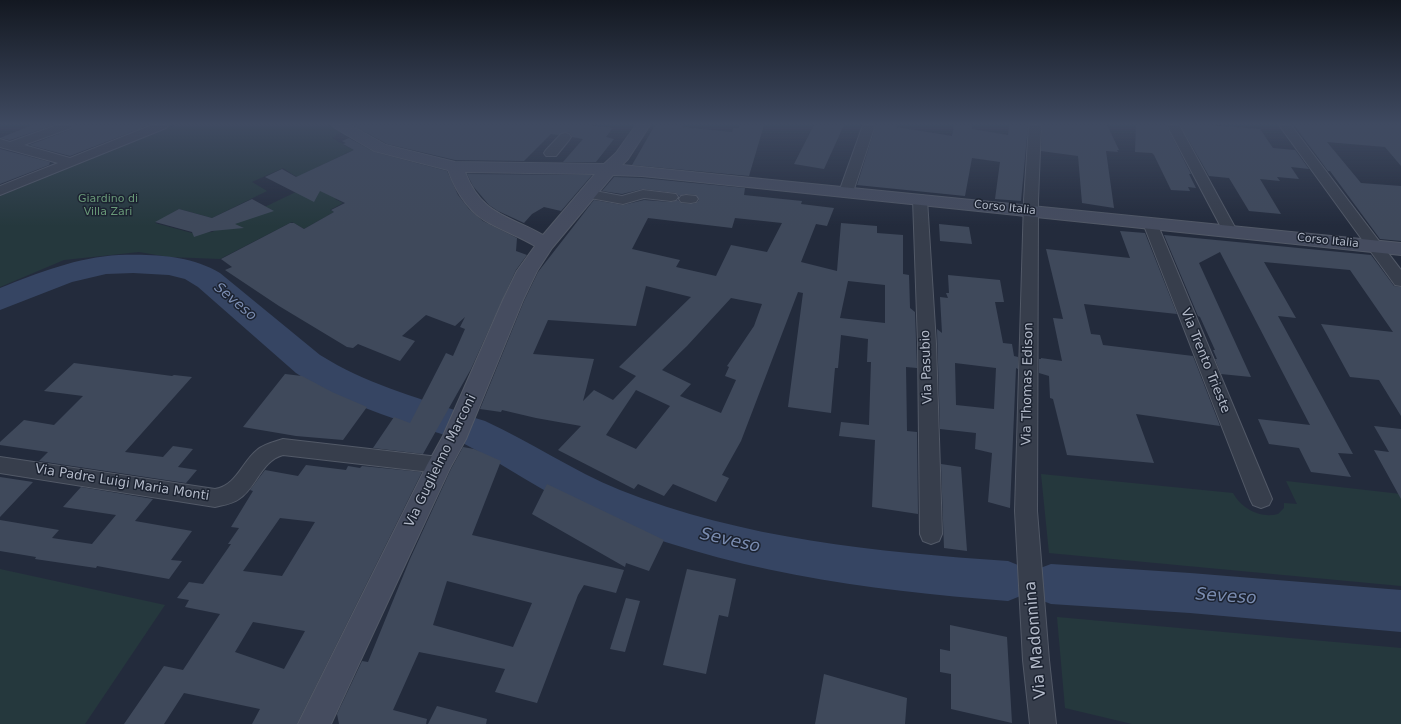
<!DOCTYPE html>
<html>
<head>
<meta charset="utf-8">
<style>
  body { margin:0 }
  canvas { display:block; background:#232b3c }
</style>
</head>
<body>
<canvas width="1401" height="724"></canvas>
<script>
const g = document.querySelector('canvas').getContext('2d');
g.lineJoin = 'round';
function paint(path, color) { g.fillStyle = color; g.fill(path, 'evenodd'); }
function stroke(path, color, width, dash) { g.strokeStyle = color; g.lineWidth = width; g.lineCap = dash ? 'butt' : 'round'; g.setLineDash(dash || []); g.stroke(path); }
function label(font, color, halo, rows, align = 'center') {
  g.font = font + ' "DejaVu Sans",sans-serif'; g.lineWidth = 3; g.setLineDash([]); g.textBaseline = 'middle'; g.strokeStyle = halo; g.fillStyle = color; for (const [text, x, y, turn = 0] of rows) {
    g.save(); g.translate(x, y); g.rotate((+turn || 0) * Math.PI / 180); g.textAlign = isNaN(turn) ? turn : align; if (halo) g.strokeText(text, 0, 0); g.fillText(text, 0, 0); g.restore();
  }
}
const green = new Path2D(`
  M175 125H328L341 132 332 138 353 150 297 177 283 168 252 182 267 191 212 218 179 209 155 223 192 233 212 232 317 182 340 196 335 199 343 203 330 210 334 212 304 229 292 222 220 259 169 257 139 252 64 260 0 287V196Z
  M1041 474 1233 493C1241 508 1260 519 1278 514L1284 508V503L1297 504 1286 481 1401 494V586L1049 553Z
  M0 569 165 605 85 724H0Z
  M1057 617 1401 648V724H1132L1065 708Z`);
const river = new Path2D(`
  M119 255C153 254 190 255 220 273L320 355C365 383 414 397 464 413L467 418 472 417 485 421C531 442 573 471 620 490 742 539 877 552 1008 561L1023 567 1030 581 1023 595 1008 601C865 590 723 571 591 514 545 494 504 464 459 441L456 435 451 437C398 420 343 404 296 373L198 287 185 279 169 275 133 273 106 274 72 282 0 310V288C38 273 78 257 119 255Z
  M1051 564 1190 573 1401 590V632L1190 613 1051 604 1035 598 1029 584 1035 570Z`);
const building = new Path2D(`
  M32 125H54L10 140 0 138Z
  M74 125H149L70 156 29 145 72 129Z
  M352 125H589L613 128 606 137 614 139 596 162H563L583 139 572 137 570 133 565 132 558 135 551 134 524 161 455 160 387 144Z
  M655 125H683L682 127 732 132 733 128H739V125H764L749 176 632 165Z
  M814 125H844L824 169 794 164Z
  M876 125H897L896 127 952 136 954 125H972V129L1008 135 1009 125H1028L1021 201 995 199 1000 162 972 158 965 196 857 185Z
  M1042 125H1107L1119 150H1117L1118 152 1106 151 1114 208 1082 203 1078 156 1041 151Z
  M1136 125H1166L1191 174H1189L1196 188 1188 187 1190 191 1171 190 1154 155 1152 153 1135 152Z
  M1180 125H1211L1260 129 1273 148 1295 150 1309 169 1291 167 1299 179 1277 177 1280 181 1260 179 1281 214 1249 211 1229 178 1209 176Z
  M1294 125H1401V166L1385 147 1327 142 1361 183 1401 186V241L1380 239 1330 171H1328Z
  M349 138 374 152 447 171 458 195 469 209 483 221 517 238 516 251 527 255 516 270 471 369 423 454 373 448 394 417 410 423 446 353 453 356 465 329 460 327 465 317 455 326 426 315 402 336 415 341 400 361 358 344 353 348 347 347 279 306 225 270 232 267 221 259 290 223H294L304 229 334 212 331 210 345 203 320 191 314 202 265 177 282 169 296 177 354 150 343 144 346 143 342 141Z
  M0 149 50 162 49 165 0 184Z
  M467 174 592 175 561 211 544 207 532 214 524 223 498 211 489 205 473 186Z
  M614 177 642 178 745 188 744 195 802 201 801 204 834 208 827 226 816 224 801 262 837 271 841 223 877 226V233L903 235V274L909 275 910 308 915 312 917 368 906 367 907 431 917 432 918 514 872 507 875 440 839 436 841 422 869 425 871 362H867L868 339 841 335 838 368H835L831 413 788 407 803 293 798 292 741 441 722 475 729 478 716 502 673 484 664 496 638 484 634 489 558 450 581 426 536 418 502 410 501 412 480 409 524 301 538 272 594 200 623 205 644 200 671 202 678 200 681 203 691 204 696 203 699 200 696 195 686 194 679 196 676 193 643 189 622 194 602 191ZM648 218 732 228 735 218 782 223 767 252 731 245 716 276 676 267 680 260 632 249ZM848 281 885 285V323L840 318ZM646 286 691 297 619 367 636 376 613 400 594 390 583 401 594 359 533 354 548 320 636 326ZM731 298 762 304 754 326 727 366 729 367 725 376 736 380 721 413 680 396 691 384 662 370 687 346ZM636 390 670 406 636 449 606 435Z
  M252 199 274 211 235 224 244 228 212 231 194 237 192 232 155 222 179 209 212 218Z
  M939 224 969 227 972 244 940 241Z
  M1120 231 1145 233 1177 314 1084 304 1091 334 1100 335 1103 345 1193 356 1220 426 1136 414 1154 463 1067 455 1053 399 1050 398 1049 376 1039 373V359H1041V358L1062 361 1053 318 1063 319 1046 249 1130 258Z
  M1164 235 1371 255 1394 286 1401 287V416L1379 380 1350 377 1321 324 1393 332 1350 270 1264 262 1296 318 1278 316 1353 454 1338 453 1351 477 1311 472 1299 448 1269 444 1258 419 1310 425 1220 252 1199 263 1251 377 1221 374 1215 359H1217L1213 350H1215L1200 317 1198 316Z
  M948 275 1000 280 1004 302H995L1003 343 1012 344 1014 356 1018 357V369L1016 368 1010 508 988 502 992 453 975 449 976 433 940 429 937 329 942 333 940 297 948 298 946 293H949ZM955 363 996 368 994 409 956 405Z
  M74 363 172 376 174 375 192 377 125 452 163 457 173 446 193 449 178 467 197 470 186 483 39 461 48 452 0 445V442L24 420 54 425 83 396 44 391Z
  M285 374 302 376 332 392 367 407 343 440 296 436 243 427Z
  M1374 426 1401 429V499L1374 450 1389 452Z
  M463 447 474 449 501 461 472 535 624 570 616 593 584 585 578 595 537 703 495 692 505 669 419 652 393 710 427 719 426 724H339L337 714 362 661 368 662 410 559 451 469ZM447 581 532 603 513 647 433 625Z
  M941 464 961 467 967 551 944 548Z
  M306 465 346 470 348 466 360 468 362 466 422 472 297 724H252L260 709 184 693 164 724H124L164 666 183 670 220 614 185 607 189 600 177 598 189 582 203 584 231 544H228L239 528 231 527 253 491 250 490 265 470 298 476ZM280 518 315 522 282 576 243 571ZM253 622 305 631 284 669 235 652Z
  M0 477 33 482 0 517Z
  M547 484 664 540 649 571 626 563 625 567 532 514Z
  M81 487 153 499 135 521 192 531 171 560 182 561 169 579 97 566 96 568 35 559 36 557 0 551V520L59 530 52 538 92 544 116 515 63 507Z
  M687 569 736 579 728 617 719 615 706 674 663 665Z
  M626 598 640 601 625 652 610 649Z
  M950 625 1007 637 1012 723 951 709V674L940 672V649L950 651Z
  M824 674 907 698 905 724H815Z
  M437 706 487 719 486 724H428Z`);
const street = new Path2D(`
  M57 125H73L71 128 24 145 70 158 152 125H168L166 128 0 195V186L58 163 0 147V139L10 142Z
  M863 125H875L853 192 851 195 846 196 841 195 839 192Z
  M1029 125H1041L1038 200 1037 511 1049 660 1056 724H1030L1023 660 1015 511 1024 200Z
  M1167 125H1179L1237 231 1235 234 1230 235 1225 234 1223 231Z
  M1279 125H1291L1401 270V286L1395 285Z
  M565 133 569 134 571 137 569 140 556 156H546L544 153 546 150 561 134Z
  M643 190 676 194 678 197 676 200 671 201 644 198 623 204 590 198 588 195 590 192 595 191 622 196Z
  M686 195 696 196 698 199 696 202 691 203 681 202 679 199 681 196Z
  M920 195 925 196 927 199 936 344 942 534 939 541 931 544 923 541 920 534 918 344 913 199 915 196Z
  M1150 219 1155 220 1157 223 1272 499 1269 505 1261 508 1253 505 1250 499 1143 223 1145 220Z
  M283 439 439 457 446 459 449 465 446 471 439 473 283 455C261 461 257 487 239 499 232 504 223 505 215 507L0 473V457L215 489C236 486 242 462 257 450 264 444 274 442 283 439Z`);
const secondary = new Path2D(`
  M332 125H350L386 145 455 162 604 164 616 153 636 125H650L628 159 622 165 1401 243V255L642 176 613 175 552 248 537 271 523 300 466 439 450 468 331 724H298L427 465 443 436 503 300 517 271 535 246C521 237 505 232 491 224 470 214 456 192 448 170L374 151 335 128ZM465 172 595 174 543 235C509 215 482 216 465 172Z`);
const farParknames = [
  ["Giardino di",108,199],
  ["Villa Zari",108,212]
];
const farStreetnames = [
  ["Corso Italia",1005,208,6],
  ["Corso Italia",1328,241,6]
];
const streetNames = [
  ["Via Trento Trieste",1205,361,68],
  ["Via Pasubio",927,367,-92],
  ["Via Thomas Edison",1028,384,-89],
  ["Via Guglielmo Marconi",441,461,-64],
  ["Via Padre Luigi Maria Monti",122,483,9]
];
const waterNames = [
  ["Seveso",235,302,40]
];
const nearStreetnames = [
  ["Via Madonnina",1036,640,-95]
];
const nearWaternames = [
  ["Seveso",730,541,13],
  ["Seveso",1226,597,4]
];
paint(green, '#25383d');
paint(river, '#364563');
paint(building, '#3f495b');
stroke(street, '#525967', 2);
stroke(secondary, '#525967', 2);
paint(street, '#373e4c');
paint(secondary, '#454c5f');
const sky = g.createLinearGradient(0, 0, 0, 226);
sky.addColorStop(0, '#131821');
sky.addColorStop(0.55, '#3f4a61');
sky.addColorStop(1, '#3f4a6100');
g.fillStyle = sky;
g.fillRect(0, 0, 1401, 226);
label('11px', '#699978', '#1c2331', farParknames);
label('11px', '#b2b9c8', '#1c2331', farStreetnames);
label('13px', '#b2b9c8', '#1c2331', streetNames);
label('italic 14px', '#7a8cb0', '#1c2331', waterNames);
label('16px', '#b2b9c8', '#1c2331', nearStreetnames);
label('italic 17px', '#7a8cb0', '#1c2331', nearWaternames);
</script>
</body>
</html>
